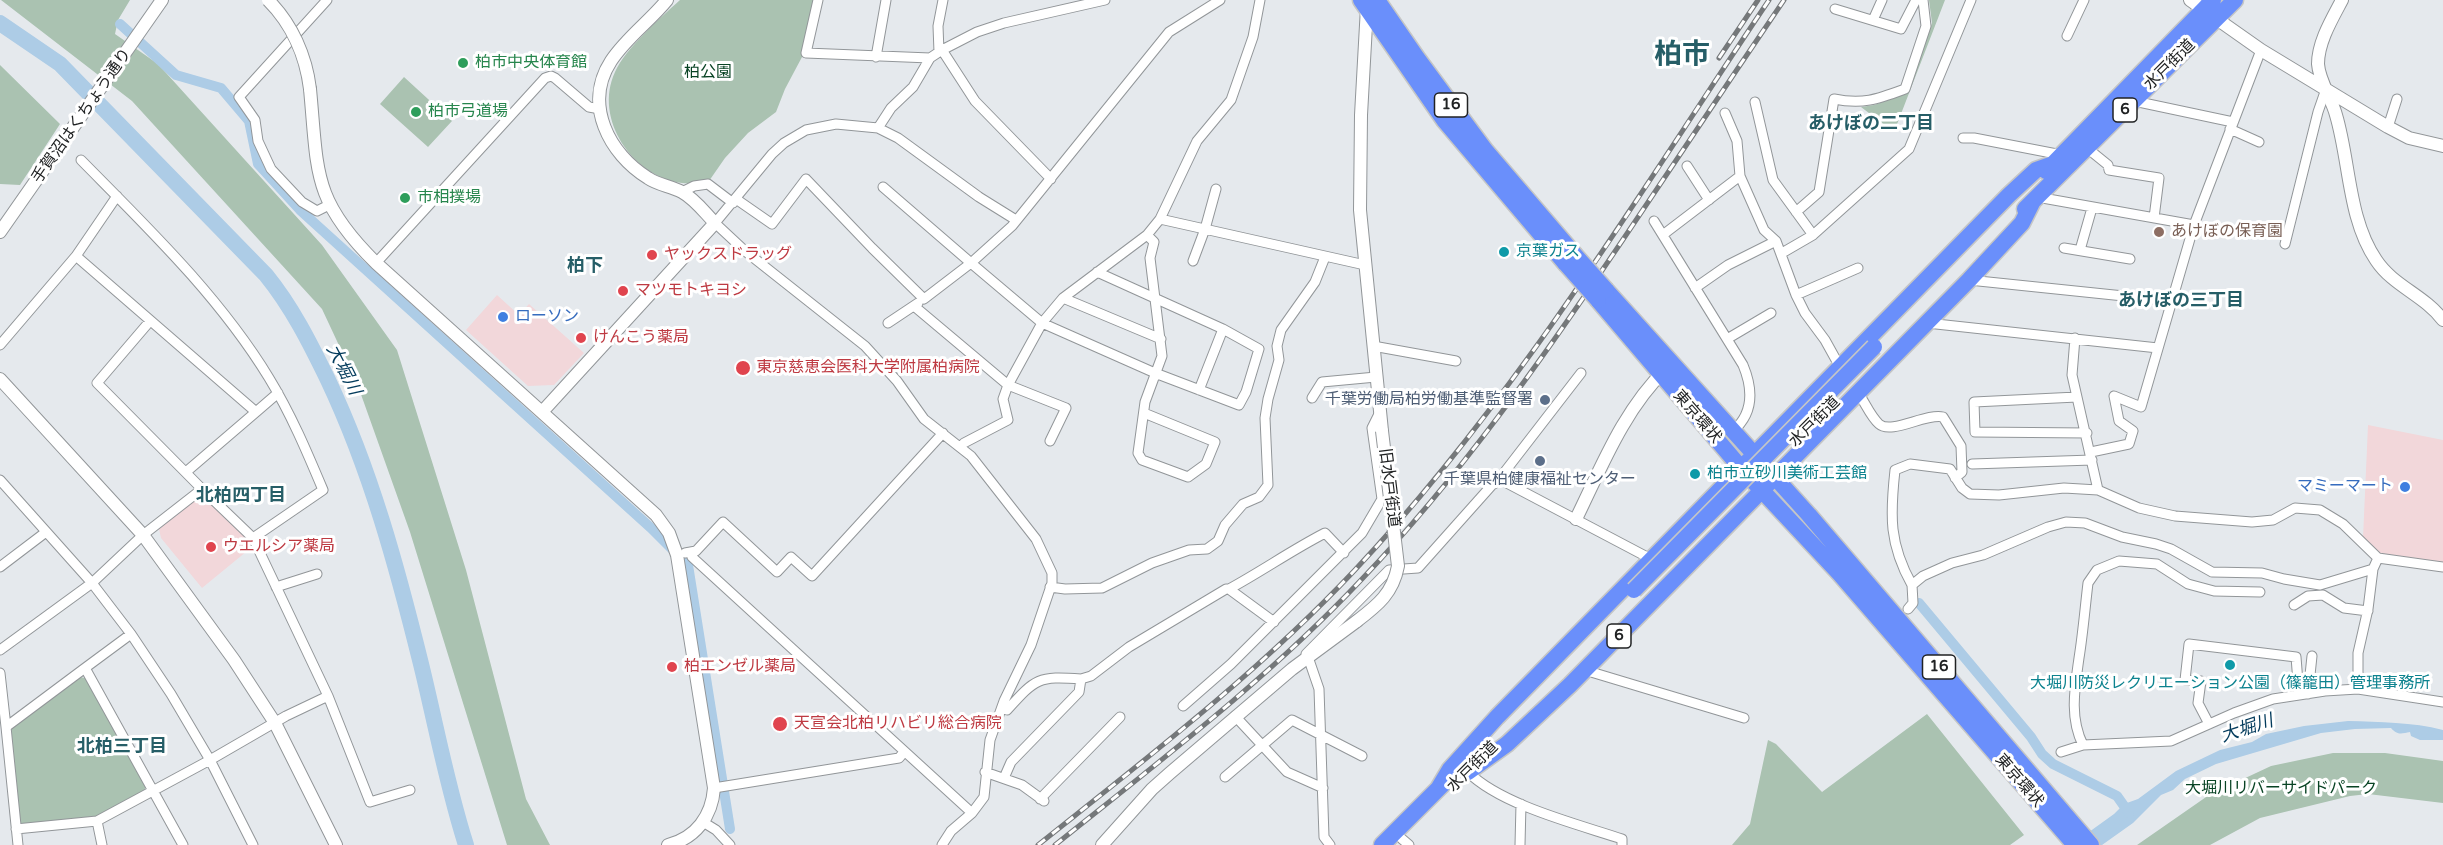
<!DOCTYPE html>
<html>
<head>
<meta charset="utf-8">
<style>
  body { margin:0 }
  canvas { display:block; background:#e5e9ed }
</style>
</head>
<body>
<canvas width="2443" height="845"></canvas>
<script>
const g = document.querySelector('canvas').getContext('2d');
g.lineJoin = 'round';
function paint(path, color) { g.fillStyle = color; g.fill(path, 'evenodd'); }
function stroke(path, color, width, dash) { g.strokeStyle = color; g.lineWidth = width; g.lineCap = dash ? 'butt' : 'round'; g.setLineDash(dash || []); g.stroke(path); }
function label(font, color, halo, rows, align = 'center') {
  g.font = font + ' "Varela Round","Noto Sans JP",sans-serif'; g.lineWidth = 6; g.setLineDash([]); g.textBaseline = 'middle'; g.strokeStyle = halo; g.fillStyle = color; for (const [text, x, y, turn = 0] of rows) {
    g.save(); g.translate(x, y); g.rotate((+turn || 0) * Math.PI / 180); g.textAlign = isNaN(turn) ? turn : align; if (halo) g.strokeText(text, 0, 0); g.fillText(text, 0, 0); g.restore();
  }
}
const commercial = new Path2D(`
  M497 295 519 315 529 304 584 353 554 385 528 386 466 330Z
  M2368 425 2443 440V562L2382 557 2363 538Z
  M198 494H204L247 539 252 547 202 588 161 538 159 529Z`);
const green = new Path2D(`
  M1 0H130L118 20 115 34 158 64 322 245 397 350 466 570 526 799 550 845H507L410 532 358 386 322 309 132 101Z
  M680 0H814L802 57 785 89 776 112 748 133 725 158 709 181C701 182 690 184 682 183 633 177 593 119 615 72 626 48 659 19 680 0Z
  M1929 0H1945L1894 132 1861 107 1874 105 1906 94 1910 90 1932 23Z
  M0 65 60 124 20 185 0 184Z
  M404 77 452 121 428 147 380 104Z
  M80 677 85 678 146 786 144 791 96 817 23 825 20 822 10 731 13 726Z
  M1927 714 2024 835 2010 845H1732L1750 824 1768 740 1776 744 1822 792Z
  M2333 753H2385L2443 761V803L2368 794 2350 796 2260 818 2210 845H2137L2209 795 2271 766Z`);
const water = new Path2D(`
  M2348 721C2380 722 2412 722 2443 730V740H2420L2411 736 2410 732C2401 734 2397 735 2391 728L2355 729 2321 733 2216 764 2185 779 2173 790 2161 795 2133 823 2102 845H2071L2114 814 2124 804 2138 799 2176 771 2220 750 2252 742 2266 734 2304 726Z`);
const canal = new Path2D(`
  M120 24 176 75 221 88 249 121 258 164 300 210 651 528 688 565 730 829
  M1919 603 2031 737 2042 754 2053 764 2117 796 2129 813`);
const river = new Path2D(`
  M0 23 60 64 266 275C292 307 310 343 328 380 371 471 397 567 421 664 436 725 447 786 466 845`);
const street = new Path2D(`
  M327 0 239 97 255 120 258 141 271 169 302 202 317 211 329 205
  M818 0 806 53 930 58
  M1835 9 1901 29 1916 0
  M1873 20 1882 0
  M2067 36 2084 0
  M942 50 975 101 1051 179
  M939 52 938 26 943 0
  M876 57 886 0
  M2134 101 2233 122
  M1755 102 1773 180 1813 235
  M1725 113 1737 141 1740 176 1764 230 1776 241 1796 295 1805 313 1825 340 1840 367
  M2388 127 2397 99
  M878 128 891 108 913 87 930 58 942 50 977 32 1004 23 1105 0
  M2230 129 2259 142
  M1963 138H1974L2062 155
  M2087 148 2108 165 2109 170 2159 178 2154 218
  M81 160C148 228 219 296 269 378 291 414 307 452 323 490L253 538
  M1687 166 1709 200
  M883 187 971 263 1012 226 1169 32 1220 0
  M682 192 694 186 708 184 733 203
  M2037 197 2194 225
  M736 199 772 224 806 179 872 248 924 299 971 263 1042 323 1155 373 1239 405 1246 392 1259 349 1223 329 1097 272
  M1796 212 1819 192 1834 99C1863 105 1878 99 1905 89L1926 26 1923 0
  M1160 219 1365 265
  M1654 221 1743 365C1753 389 1754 413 1733 431
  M1664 234 1740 176
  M2285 244 2318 112 2326 89
  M2064 248 2130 259
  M2080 250 2092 208
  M1782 253 1813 235 1909 149 1971 0
  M76 256 117 196
  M1193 261 1205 229 1216 189
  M376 263 545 78 551 76 555 78 589 107 600 109
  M1969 280 2172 301
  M1695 288 1728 265 1776 241
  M1796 295 1858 268
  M1063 298 1161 339
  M914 306 1008 385 1003 399 1008 420 964 443 961 447
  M150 321 97 383 202 489
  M888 323 918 303
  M1927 323 2158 348
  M2075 338 2072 375 2098 490
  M1727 339 1771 313
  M0 345 76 256 256 412 278 393
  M1373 346 1456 361
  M1199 390 1223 329
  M1858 393C1865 402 1870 416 1879 424 1891 435 1926 413 1943 417L1961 446 1962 472 1955 478
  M2077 397 1974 402 1975 432 2087 433
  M1312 398 1322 382 1376 377
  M1144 413 1215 442 1206 464 1188 477 1142 460 1138 453 1145 402 1162 356 1150 258 1154 242 1147 235
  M1050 441 1066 408 1008 385 1042 323 1063 298 1147 235 1160 219 1197 141 1231 100 1253 37 1260 0
  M2091 452 2129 444 2133 431 2119 421 2114 396 2141 407 2194 225 2261 50
  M1972 464 2092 460
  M186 472 256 412
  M0 480 92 583 131 634
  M1501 480 1503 474 1581 373
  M691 552 692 557 972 813
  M685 553 696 551 723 522 777 572 791 557 812 576 943 433
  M0 567 46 532
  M2373 569 2368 609 2358 653V689L2443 702
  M1912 585C1889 544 1890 516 1895 470L1910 464 1950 469 1962 488 1970 494 1999 495 2064 488 2098 490 2139 508 2175 516 2252 522 2273 520 2295 508 2320 510 2343 524 2378 558 2443 567
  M276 587 317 574
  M1050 587 1065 589 1102 588 1152 563 1189 550 1207 549 1218 541 1225 525 1243 504 1259 497 1268 485 1265 418 1268 399 1279 360 1277 346 1281 330 1315 282 1325 257
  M1229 589C1262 571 1292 550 1325 533L1344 553
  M2294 605 2308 596 2323 595 2344 608 2368 611
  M1908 609 1913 603 1912 585 1923 576 1952 563 1983 555 2048 527 2066 522 2085 523 2122 537 2156 544 2171 549 2212 572 2262 573 2284 579 2320 585 2373 569 2378 558
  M0 650 92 583 143 535 202 489 253 538 328 696 370 802 410 790
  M1306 654 1389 570 1418 568 1492 485 1501 480 1651 559
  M1308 657 1319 689 1324 837 1330 845
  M85 668 131 634 171 694 210 760 286 716 328 696
  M1587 668 1591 672 1744 718
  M0 673 6 727
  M2308 694 2312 656
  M1183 706 1231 664 1362 533 1382 499 1372 428 1379 414
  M1002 708 1007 710C1036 678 1038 676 1081 679
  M1235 716 1287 772 1323 788
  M2209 724 2198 703 2201 681 2185 680 2189 644 2296 657 2299 695
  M2083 745 2171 741 2234 713 2273 699 2325 691 2358 689
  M2061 752 2083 745C2069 717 2075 687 2079 658 2083 633 2085 608 2088 583L2097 570 2119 561 2157 564 2188 584 2214 591 2260 592
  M985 772 1022 785 1044 801
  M1468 772C1501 805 1577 824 1622 839V845
  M1225 777 1292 720 1362 756
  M1004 778 1011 762 1079 692 1081 679 1091 676 1129 647 1226 589H1229L1274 622
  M714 788 899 758 904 752
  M1040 799 1120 717
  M97 821 210 760 253 845
  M703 822 716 830 730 845
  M16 829 97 821 102 845
  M1402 839 1409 845
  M18 845 6 727 85 668 183 845
  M942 845 951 831 972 813 984 797 990 740 1004 701 1031 645 1052 583V573L1036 539 971 456 924 419 897 381 865 346 745 251 715 223 772 154 784 143 806 130 836 124 878 128 898 138 979 197 1016 220
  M1520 845 1521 804`);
const secondary = new Path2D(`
  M2190 0 2261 50 2388 127 2409 138 2443 146
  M2342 0C2332 19 2318 42 2318 64 2319 81 2332 99 2336 115 2350 162 2348 219 2376 260 2393 286 2424 295 2443 320
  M1367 7 1361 115 1360 210 1382 431
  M310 89C318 173 312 200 376 263L656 515 669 533 677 555 714 788C712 816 696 838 668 845
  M0 232 162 0
  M0 379 143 535 234 660 275 723 336 845
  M542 412 715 223C705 213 695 199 682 192 671 186 658 185 648 178 609 154 583 104 611 61 626 38 650 21 667 0
  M1576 519C1601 468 1624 409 1666 369
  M1102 845 1152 789 1170 773 1292 669 1357 621`);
const highway = new Path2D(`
  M1361 0 1444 120 1566 264
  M1377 0 1417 58 1485 150 1574 254
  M2046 171 2213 0
  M2025 209 2235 0
  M1606 290 1809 515 2091 845
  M1598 300 1741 468 1839 573 2075 845
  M1468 772 1507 744 1570 685 1969 280 2022 223 2033 201
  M1438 789 1450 769 1497 717 2009 195 2036 170 2053 164
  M1382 845 1446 781`);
const rail = new Path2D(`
  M1719 58 1758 0
  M1038 845C1147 758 1258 673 1354 571 1516 399 1638 195 1769 0
  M1055 845C1161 760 1269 678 1362 579 1460 476 1541 361 1620 244 1675 162 1729 81 1784 0`);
const secondaryBridge = new Path2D(`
  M268 0C292 24 306 56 310 89
  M1357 621C1378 605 1393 593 1398 566L1382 431`);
const highwayBridge = new Path2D(`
  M1574 254 1606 290
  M1566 264 1598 300
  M1634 590 1874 347`);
const markers = [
  [463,63,6,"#2e9e5b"],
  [416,112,6,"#2e9e5b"],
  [405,198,6,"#2e9e5b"],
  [2159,232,6,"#8d6e63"],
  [1504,252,6,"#0f9aa8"],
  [652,255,6,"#e0444e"],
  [623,291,6,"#e0444e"],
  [503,317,6,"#3f7fe0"],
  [581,338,6,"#e0444e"],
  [743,368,8,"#e0444e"],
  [1545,400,6,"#5c6f8a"],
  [1540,461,6,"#5c6f8a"],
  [1695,474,6,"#0f9aa8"],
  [2405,487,6,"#3f7fe0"],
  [211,547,6,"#e0444e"],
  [2230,665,6,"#0f9aa8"],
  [672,667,6,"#e0444e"],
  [780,724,8,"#e0444e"]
];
const shields = [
  [1451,105,33],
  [2125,110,24],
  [1619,636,24],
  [1939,667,33]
];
const shieldNames = [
  ["16",1451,105],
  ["6",2125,110],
  ["6",1619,636],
  ["16",1939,667]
];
const leisureNames = [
  ["柏市中央体育館",475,63],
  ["柏市弓道場",428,112],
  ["市相撲場",417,198]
];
const streetNames = [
  ["水戸街道",2170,65,-45],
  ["手賀沼はくちょう通り",82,116,-55],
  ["東京環状",1697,417,49],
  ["水戸街道",1815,422,-45],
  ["旧水戸街道",1389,488,83],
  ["水戸街道",1473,767,-45],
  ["東京環状",2019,781,49]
];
const parkNames = [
  ["柏公園",708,73],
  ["大堀川リバーサイドパーク",2281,789]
];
const educationNames = [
  ["あけぼの保育園",2171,232]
];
const cultureNames = [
  ["京葉ガス",1516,252],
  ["柏市立砂川美術工芸館",1707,474],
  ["大堀川防災レクリエーション公園（篠籠田）管理事務所",2230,684,"center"]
];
const healthNames = [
  ["ヤックスドラッグ",664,255],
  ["マツモトキヨシ",635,291],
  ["けんこう薬局",593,338],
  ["東京慈恵会医科大学附属柏病院",756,368],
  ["ウエルシア薬局",223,547],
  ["柏エンゼル薬局",684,667],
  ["天宣会北柏リハビリ総合病院",794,724]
];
const shopNames = [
  ["ローソン",515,317],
  ["マミーマート",2393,487,"right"]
];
const serviceNames = [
  ["千葉労働局柏労働基準監督署",1533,400],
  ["千葉県柏健康福祉センター",1540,480,"center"]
];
const neighbourhoodNames = [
  ["あけぼの二丁目",1871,124],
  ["柏下",585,266],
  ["あけぼの三丁目",2181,301],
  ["北柏四丁目",241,496],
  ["北柏三丁目",122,747]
];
const waterNames = [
  ["大堀川",343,370,63],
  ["大堀川",2247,729,-18]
];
const townNames = [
  ["柏市",1682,56]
];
paint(commercial, '#f2d7da');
paint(green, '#aac2b1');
paint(water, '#adcce6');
stroke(canal, '#adcce6', 10);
stroke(river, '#adcce6', 16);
stroke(street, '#929699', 11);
stroke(secondary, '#929699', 14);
stroke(highway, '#c5c6c6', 19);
stroke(street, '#fff', 9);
stroke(secondary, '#fff', 12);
stroke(highway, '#6a8ffb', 16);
stroke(rail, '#75787a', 5);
stroke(rail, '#fff', 3, [9]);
stroke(secondaryBridge, '#929699', 14, []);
stroke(highwayBridge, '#c5c6c6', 19, []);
stroke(secondaryBridge, '#fff', 12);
stroke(highwayBridge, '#6a8ffb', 16);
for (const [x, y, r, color] of markers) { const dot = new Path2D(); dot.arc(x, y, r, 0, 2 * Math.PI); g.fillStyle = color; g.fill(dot); stroke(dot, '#fff', 2); }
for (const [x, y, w] of shields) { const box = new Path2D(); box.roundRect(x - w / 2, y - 12, w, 24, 4.5); g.fillStyle = '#fff'; g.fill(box); stroke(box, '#202223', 1.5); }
label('bold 15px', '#202223', null, shieldNames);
label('16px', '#27864d', '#fff', leisureNames, 'left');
label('16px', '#202223', '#fff', streetNames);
label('16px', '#084324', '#fff', parkNames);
label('16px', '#785e54', '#fff', educationNames, 'left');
label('16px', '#0d838f', '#fff', cultureNames, 'left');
label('16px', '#be3a42', '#fff', healthNames, 'left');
label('16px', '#366cbe', '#fff', shopNames, 'left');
label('16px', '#4e5e75', '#fff', serviceNames, 'right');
label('bold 18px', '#265e67', '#fff', neighbourhoodNames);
label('italic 18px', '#033b5c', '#fff', waterNames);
label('bold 28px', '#265e67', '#fff', townNames);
</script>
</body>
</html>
